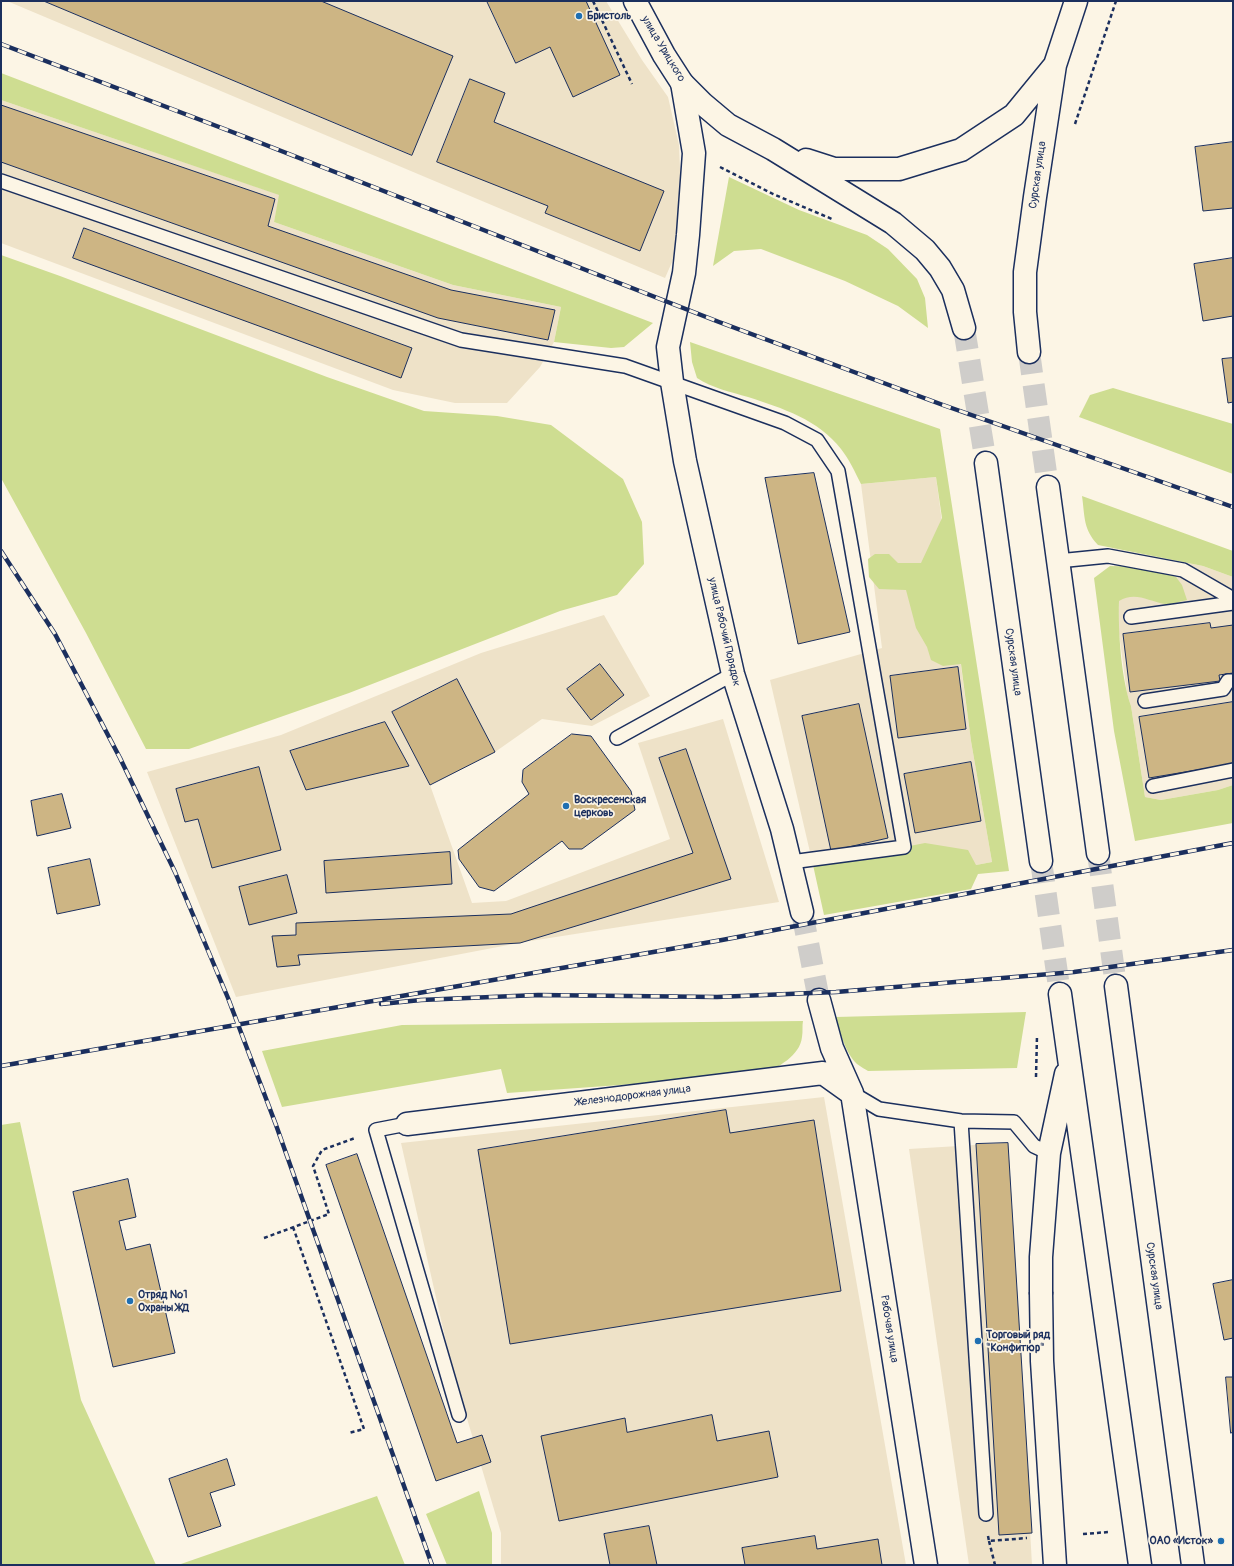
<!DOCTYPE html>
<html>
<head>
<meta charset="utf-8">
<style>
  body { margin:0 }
  #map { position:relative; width:1234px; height:1566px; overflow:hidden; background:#fcf5e5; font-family:Pangolin,sans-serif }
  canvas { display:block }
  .frame { position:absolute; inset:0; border:2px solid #1b2f5e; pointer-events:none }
</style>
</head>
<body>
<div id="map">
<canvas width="1234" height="1566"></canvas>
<div class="frame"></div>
</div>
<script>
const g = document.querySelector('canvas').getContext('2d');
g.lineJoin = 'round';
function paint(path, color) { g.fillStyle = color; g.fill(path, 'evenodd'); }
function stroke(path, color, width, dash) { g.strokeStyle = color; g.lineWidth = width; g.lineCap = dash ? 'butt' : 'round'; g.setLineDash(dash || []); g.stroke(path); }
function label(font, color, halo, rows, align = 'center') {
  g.font = font + ' Pangolin,sans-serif'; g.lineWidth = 3.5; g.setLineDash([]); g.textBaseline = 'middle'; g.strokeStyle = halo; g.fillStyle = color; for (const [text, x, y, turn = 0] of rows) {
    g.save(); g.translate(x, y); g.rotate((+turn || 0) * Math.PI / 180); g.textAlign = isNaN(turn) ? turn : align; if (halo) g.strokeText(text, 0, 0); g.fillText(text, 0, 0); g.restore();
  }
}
const built = new Path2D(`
  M7 1H606L642 60 668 97 679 145 682 217 676 253 665 278Z
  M1 100 280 195 274 222 453 285 561 307 554 342 540 367 507 403H455L393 390 1 243Z
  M936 477 971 741 992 862 976 865H813L770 680 882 648 861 484Z
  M1112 548 1203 566 1233 577V785L1218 790 1161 800 1145 797 1131 706 1127 694 1118 626 1119 600Z
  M604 615 650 696 592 726 542 719 495 752 430 785 472 903 506 901 670 839 638 743 723 719 779 902 524 942 236 997 147 772 281 735 481 653Z
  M824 1097 906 1565H501V1533L452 1368 401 1143Z
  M1008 1143 1032 1565H969L909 1149Z`);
const green = new Path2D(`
  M1 73 653 323 624 347 611 348 554 342 561 307 453 285 274 222 279 195 1 100Z
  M729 177 799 210 867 235 888 249 917 279 925 298 928 328 898 306 845 281 761 249 734 251 713 266Z
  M1 255 60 276 327 377 424 411 497 416 551 425 623 479 642 522 644 564 617 595 560 611 349 693 189 749H146L86 633 1 478Z
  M690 342 940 429 1009 871 978 874 971 889 824 915 813 865 925 843 968 850 976 865 992 862 971 741 961 664 943 666 931 660 927 647 916 628 906 590 879 589 869 577 868 559 875 554H889L898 563H921L942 518 936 477 861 484C855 472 849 459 841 449 819 420 782 408 748 397 731 392 712 388 697 378L692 362Z
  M1113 388 1233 424V474L1079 417 1090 395Z
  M1082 496 1233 551V577L1203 566 1098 545C1083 529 1085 517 1082 496Z
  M1110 566 1142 567 1176 577 1182 585 1187 600C1181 601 1172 605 1165 604 1148 601 1135 591 1119 601 1118 631 1121 677 1131 706L1145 797 1161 800 1218 790 1233 785V823L1135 841 1114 731 1094 578Z
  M1026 1012 1017 1068 868 1071C865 1069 861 1067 857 1064 846 1054 839 1031 836 1017Z
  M803 1021C802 1026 803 1031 802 1037 800 1056 778 1067 762 1075L507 1093 501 1069 282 1107 262 1051 402 1025Z
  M20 1122 81 1400 156 1565H1V1125Z
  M479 1491 492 1533V1565H447L426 1514Z
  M377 1496 405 1565H178Z`);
const building = new Path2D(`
  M44 1H321L453 56 412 155Z
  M487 1H586L620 75 573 97 550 47 516 63Z
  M470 79 505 93 494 122 664 191 640 251 545 213 548 206 437 162Z
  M1 105 275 199 268 226 451 290 555 310 548 340 438 318 1 162Z
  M1233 142V208L1203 211 1195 147Z
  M84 228 412 348 401 378 73 258Z
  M1233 258V316L1203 321 1194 264Z
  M1233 358V402L1228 403 1222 359Z
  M814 473 850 632 798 644 765 478Z
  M1210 623 1211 628 1233 625V673L1219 675 1220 681 1130 692 1123 634Z
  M600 664 624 695 591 720 567 689Z
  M958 667 966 729 898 738 890 676Z
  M457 679 495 752 430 785 392 712Z
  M1233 702V764L1149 778 1139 717Z
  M859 704 888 838 831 851 802 716Z
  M385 722 409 766 306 790 290 751Z
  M572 734 591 736 631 791 635 810 582 849H569L562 841 494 891 479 887 459 859 458 850 529 794 522 782 523 770Z
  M686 749 731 879 520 943 298 955 300 965 277 967 272 936 296 935V923L511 914 693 853 659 758Z
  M971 762 981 821 915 833 904 774Z
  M259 767 281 850 212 868 198 819 185 822 176 789Z
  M62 794 71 828 37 836 31 801Z
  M450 852 452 884 326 893 324 861Z
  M90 859 100 905 57 914 48 868Z
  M287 875 297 913 249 925 239 887Z
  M726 1110 730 1133 814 1120 841 1291 510 1344 478 1150Z
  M1008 1143 1032 1533 999 1535 976 1144Z
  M357 1154 457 1443 482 1435 491 1462 436 1481 326 1165Z
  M128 1179 136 1217 119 1221 126 1250 150 1244 175 1353 113 1367 73 1192Z
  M1233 1280V1338L1224 1340 1213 1284Z
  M1226 1377H1233V1432L1231 1433Z
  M712 1415 717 1441 769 1431 778 1477 559 1521 541 1436 625 1418 627 1432Z
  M227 1459 235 1485 210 1493 221 1526 188 1537 169 1479Z
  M649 1526 657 1565H610L604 1534Z
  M815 1536 817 1549 878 1539 882 1565H745L742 1548Z`);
const minorTunnel = new Path2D(`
  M802 912 819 1000`);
const primaryTunnel = new Path2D(`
  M964 328 986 463
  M1029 352 1048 487
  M1098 853 1116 986
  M1041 861 1060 994`);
const path = new Path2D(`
  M593 1 632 84
  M1075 124 1116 1
  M720 167 773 194 832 219
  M1036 1077 1037 1036
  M293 1227 364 1429 349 1433
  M264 1238 329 1214 313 1166 322 1150 355 1138
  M1083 1534 1109 1532
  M988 1536 989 1541 1027 1538
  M989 1541 995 1565`);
const service = new Path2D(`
  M1 181 461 340 625 366 785 423 817 440 838 471 904 847 791 862
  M1058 561 1108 556 1183 570 1228 596 1233 598
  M1131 617 1233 603
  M1145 701 1223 689 1228 681H1233
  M617 738 733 674
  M1153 786 1233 770
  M852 1093 879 1109 961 1121 1014 1122 1034 1146 1049 1153
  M961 1121 986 1514
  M407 1124 376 1130 459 1415`);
const minor = new Path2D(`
  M682 83 694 153 688 235 684 273 668 347 672 382 685 461 733 674 782 829 802 912
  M819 1000 832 1048 852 1093 926 1565
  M407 1124 823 1073 851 1093`);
const primary = new Path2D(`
  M635 1 664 55 682 83 703 104 728 125 773 149 893 223 925 250 940 268 953 290 964 328
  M806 160 834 169H899L961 150 1014 115 1055 65
  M1029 352 1025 312V272L1035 197 1055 65 1076 1
  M986 463 1041 861
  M1048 487 1098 853
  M1116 986 1193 1565
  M1060 994 1140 1565
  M1041 1292V1257L1049 1153 1066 1074`);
const rail = new Path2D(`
  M1 44 248 138 719 322 943 405 1233 507
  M1 551 55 634 120 758 175 872 228 998 276 1125 432 1565
  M381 1004 421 1000 538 995 717 997 836 992 1074 972 1233 950
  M1 1066 722 940 1233 843`);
const primaryBridge = new Path2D(`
  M1041 1292 1042 1361 1055 1565`);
const markers = [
  [579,16,4,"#1f6fb2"],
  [566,806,4,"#1f6fb2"],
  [130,1301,4,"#1f6fb2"],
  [978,1341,4,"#1f6fb2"],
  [1221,1541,4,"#1f6fb2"]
];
const poiNames = [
  ["Бристоль",587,16],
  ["Воскресенская",574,800],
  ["церковь",574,813],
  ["Отряд №1",138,1295],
  ["Охраны ЖД",138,1308],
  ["Торговый ряд",986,1335],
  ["\"Конфитюр\"",986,1348],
  ["ОАО «Исток»",1213,1541,"right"]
];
const streetNames = [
  ["улица Урицкого",663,49,59],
  ["Сурская улица",1038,175,-82],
  ["улица Рабочий Порядок",724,632,77],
  ["Сурская улица",1013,662,82],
  ["Железнодорожная улица",633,1096,-7],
  ["Сурская улица",1154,1276,82],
  ["Рабочая улица",889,1329,81]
];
paint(built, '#eee2c8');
paint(green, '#cedd91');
paint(building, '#cdb584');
stroke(building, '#1b2f5e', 1);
stroke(minorTunnel, '#cfcdca', 22, [22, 11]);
stroke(primaryTunnel, '#cfcdca', 22, [22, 11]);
stroke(service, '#1b2f5e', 16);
stroke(minor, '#1b2f5e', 25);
stroke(primary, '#1b2f5e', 25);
stroke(path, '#1b2f5e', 2.5, [4, 3]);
stroke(service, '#fcf5e5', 13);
stroke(minor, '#fcf5e5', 22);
stroke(primary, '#fcf5e5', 22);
stroke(rail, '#1b2f5e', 4.5);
stroke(rail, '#fcf5e5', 3, [9]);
stroke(primaryBridge, '#1b2f5e', 25, []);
stroke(primaryBridge, '#fcf5e5', 22);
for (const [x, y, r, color] of markers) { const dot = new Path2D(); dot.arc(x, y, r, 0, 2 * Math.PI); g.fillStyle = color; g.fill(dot); stroke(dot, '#fcf5e5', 1.5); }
label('bold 11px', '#1b2f5e', '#fcf5e5', poiNames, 'left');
label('11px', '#1b2f5e', '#fcf5e5', streetNames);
</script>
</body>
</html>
